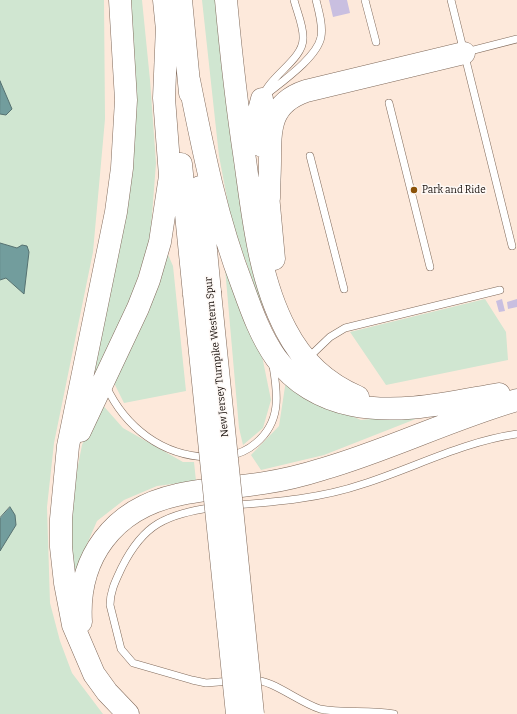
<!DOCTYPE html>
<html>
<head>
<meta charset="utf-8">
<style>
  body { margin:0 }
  canvas { display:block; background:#fde9db }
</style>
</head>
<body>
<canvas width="517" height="714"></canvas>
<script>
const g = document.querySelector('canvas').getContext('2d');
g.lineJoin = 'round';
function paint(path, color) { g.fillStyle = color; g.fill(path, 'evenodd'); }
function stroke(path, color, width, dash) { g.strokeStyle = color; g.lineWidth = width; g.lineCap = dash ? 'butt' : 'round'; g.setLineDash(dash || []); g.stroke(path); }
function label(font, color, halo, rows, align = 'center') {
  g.font = font + ' Bitter,serif'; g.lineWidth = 3; g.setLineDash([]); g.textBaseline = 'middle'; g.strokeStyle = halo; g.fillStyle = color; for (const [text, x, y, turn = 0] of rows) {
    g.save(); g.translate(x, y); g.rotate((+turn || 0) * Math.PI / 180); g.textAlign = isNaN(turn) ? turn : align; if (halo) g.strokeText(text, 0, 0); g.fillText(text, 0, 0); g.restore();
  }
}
const green = new Path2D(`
  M0 0H104L105 119 93 252 54 443 47 507 50 603 60 641 72 673 103 714H0V551L16 525 9 507 0 518V280L6 278 24 293 17 248 0 243V114L6 115 11 109 0 81Z
  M126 0H142L150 80 156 163 150 241 131 298 94 389 84 395 119 222Z
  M202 0H220L284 347 259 299 231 219 219 156Z
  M223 245 260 346 271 400 263 428 243 445 239 428Z
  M166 250 173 266 186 391 124 403 114 383Z
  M485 299 506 332 508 360 386 385 350 332Z
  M286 380 315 400 361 420 431 413 324 455 261 470 251 455 279 426Z
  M100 402 123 428 183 462H194L196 481 157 486 124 500 97 521 71 581 70 506 82 445Z`);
const water = new Path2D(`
  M0 81 12 109 6 115 0 114Z
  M0 243 17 248 22 245 27 246 29 252 24 294 6 278 0 280Z
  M10 507 15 515 16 525 0 551V518Z`);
const building = new Path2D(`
  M329 0H347L350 13 333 17Z
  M502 299 505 311 499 312 496 301Z
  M517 299V307L508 309 507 302Z`);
const service = new Path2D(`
  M365 0 376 42
  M451 0 512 246
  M466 52 517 39
  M263 96C270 76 303 59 303 39 304 27 297 12 294 0
  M263 97C280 83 317 58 321 37 323 25 319 12 316 0
  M389 103 430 267
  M310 156 344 289
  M308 358 330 337 345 328 500 290
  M106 386C125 427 162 456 208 457
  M228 456C239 454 248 450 256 443 281 422 278 395 273 366
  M234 505C277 502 322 498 363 484 416 467 462 442 517 434
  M214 507C166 515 144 523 122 567 116 580 110 591 110 605L121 649 133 663 192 680 206 683 231 681
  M252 680C272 679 298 702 320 709 344 714 369 709 394 714`);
const motorway = new Path2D(`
  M120 0 126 100 122 168 116 212 68 446 61 519V547L65 583 73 625 94 674 107 692 128 714
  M164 0 168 40
  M181 0 190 93
  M226 0C231 54 237 107 245 160 253 217 259 279 286 330 302 361 327 384 358 397
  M189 80C203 150 217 220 243 287 252 312 261 337 276 358 294 383 322 399 352 405 399 415 452 402 499 394
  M262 146 258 114 262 99
  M181 164 194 294
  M267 184 274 259
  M200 187 210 292
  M269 198C269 186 270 173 270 161 270 128 270 103 306 91L464 53
  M80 431 138 308 149 280 160 242 170 176 164 98 167 26
  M81 622C77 558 113 509 177 495 205 488 235 488 264 483 284 480 304 475 323 469 389 450 451 419 517 400`);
const motorwayBridge = new Path2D(`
  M210 292 253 714
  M194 294 237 714`);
const markers = [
  [414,190,4,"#8b5208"]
];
const poiNames = [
  ["Park and Ride",422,190]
];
const streetNames = [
  ["New Jersey Turnpike Western Spur",217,357,-96]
];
paint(green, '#d0e6d1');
paint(water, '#729d9d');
stroke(water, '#567271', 1);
paint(building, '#c9bfe0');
stroke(service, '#816b5c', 8);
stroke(motorway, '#816b5c', 23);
stroke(service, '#fff', 7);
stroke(motorway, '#fff', 22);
stroke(motorwayBridge, '#816b5c', 23, []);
stroke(motorwayBridge, '#fff', 22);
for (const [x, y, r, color] of markers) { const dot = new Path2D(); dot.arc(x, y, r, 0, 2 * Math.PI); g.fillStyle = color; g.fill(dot); stroke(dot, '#fef9f6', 1.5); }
label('10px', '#160e09', '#fef9f6', poiNames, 'left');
label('10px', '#160e09', '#fef9f6', streetNames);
</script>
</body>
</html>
